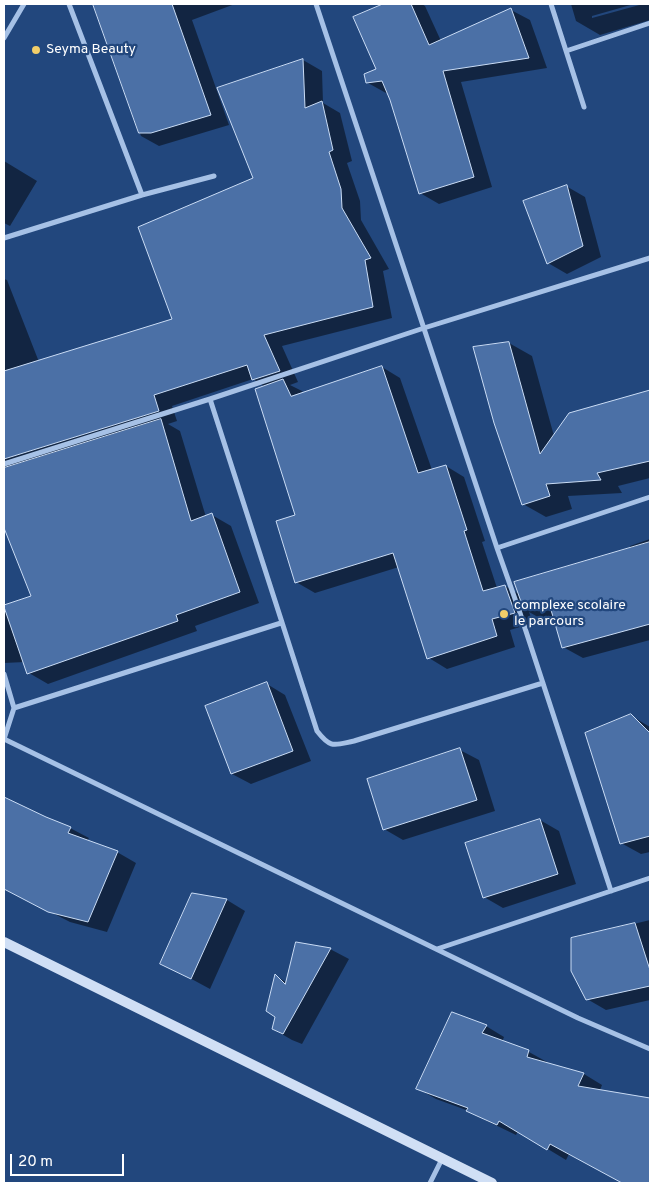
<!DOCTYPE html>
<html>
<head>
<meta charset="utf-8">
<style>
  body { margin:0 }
  #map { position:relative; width:654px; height:1187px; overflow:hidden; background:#22477d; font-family:Overpass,sans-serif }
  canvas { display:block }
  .frame { position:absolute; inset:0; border:5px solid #fff; pointer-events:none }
  .scale { position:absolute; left:10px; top:1154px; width:114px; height:22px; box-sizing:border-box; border:2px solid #fff; border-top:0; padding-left:6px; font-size:15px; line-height:18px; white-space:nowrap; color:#fff; -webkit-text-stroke:4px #22477d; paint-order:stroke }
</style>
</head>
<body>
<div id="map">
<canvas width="654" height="1187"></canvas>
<div class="frame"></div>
<div class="scale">20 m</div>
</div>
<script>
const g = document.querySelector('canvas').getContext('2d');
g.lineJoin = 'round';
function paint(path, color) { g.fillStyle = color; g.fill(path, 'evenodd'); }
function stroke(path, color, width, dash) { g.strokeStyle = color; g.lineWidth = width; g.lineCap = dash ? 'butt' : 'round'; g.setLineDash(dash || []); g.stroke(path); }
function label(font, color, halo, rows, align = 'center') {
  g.font = font + ' Overpass,sans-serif'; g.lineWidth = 4.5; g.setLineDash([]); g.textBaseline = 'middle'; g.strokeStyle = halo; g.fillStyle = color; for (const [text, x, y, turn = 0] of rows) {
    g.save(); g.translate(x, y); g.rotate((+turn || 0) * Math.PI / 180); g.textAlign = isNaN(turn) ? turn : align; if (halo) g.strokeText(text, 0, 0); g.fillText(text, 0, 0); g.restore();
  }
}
const shadow = new Path2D(`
  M94 4H235L192 20 229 125 159 146 141 136Z
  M386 4H422L425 6 441 41 511 10 530 20 547 68 461 82 492 187 439 204 420 193 388 93H386L368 83 378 69 355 18Z
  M571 4H634L592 16V18L643 4H650V20L600 35 576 21Z
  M303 60 322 71 323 103 340 113 352 161 347 163 360 201 361 220 389 269 383 271 392 318 282 346 298 382 290 385 302 391 303 393 382 367 400 378 432 470 446 466 464 477 485 541 482 542 497 588 505 586 519 594 631 549 630 546 650 539V640L583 658 563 647 555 618 545 621 529 612 533 623 510 630 515 647 447 669 429 658 399 567 315 593 296 582 297 516 265 387 253 379 172 406 177 421 168 424 180 431 206 517 212 515 231 526 259 603 195 626 197 631 48 684 29 673 25 662 4 663V606L32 596 4 525V279L7 280 39 362 174 320 255 179Z
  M4 161 37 181 10 226 4 223Z
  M566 186 585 197 601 257 567 274 548 263Z
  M509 343 532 356 554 436 642 394 650 399V478L618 486 622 493 568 496 572 509 546 517 523 504Z
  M267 684 285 695 311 761 251 784 232 774Z
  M630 715 650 727V852L641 854 621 843Z
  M460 750 479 760 495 811 403 840 384 829Z
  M4 798 45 818 70 828 89 838 87 841 117 852 136 863 107 932 70 922 4 888Z
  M540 820 559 831 576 884 503 908 484 897Z
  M193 894 227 900 245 911 210 989 162 963Z
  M650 920V1000L606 1010 587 999 572 939Z
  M330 949 349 959 302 1044 292 1040 273 1029 277 1016 276 976 286 982Z
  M486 1026 504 1037 502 1042 529 1052 547 1062V1064L584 1074 602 1085 600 1090 646 1114 650 1115V1183H623L569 1154 566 1160 518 1131 516 1135 487 1121 469 1111 436 1099 417 1088Z`);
const building = new Path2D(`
  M93 4H172L211 115 151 133H139Z
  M383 4H411L429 45 511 8 529 58 443 71 474 177 419 194 390 100 382 81 366 83 364 74 376 69 353 17Z
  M303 59 305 108 322 101 333 150 329 152 341 189 342 208 371 258 365 260 373 307 264 335 280 371 252 380 247 365 154 395 159 411 4 459V371L172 319 138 227 253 178 217 88Z
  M567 185 583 246 547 264 523 201Z
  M509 342 540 454 569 413 650 390V461L597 473 601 480 546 484 550 496 522 505 494 423 473 347Z
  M382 366 418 473 446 465 467 530 464 531 483 591 505 585 515 613 492 619 497 636 427 659 393 553 295 583 276 521 295 515 255 389 283 379 291 396Z
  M161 419 191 521 212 513 240 592 176 615 178 621 27 674 4 607V605L31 596 4 528V468Z
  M650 542V624L562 648 549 603 524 610 514 582Z
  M267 682 293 751 231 774 205 706Z
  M631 714 650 733V836L620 844 585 733Z
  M460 748 477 800 383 830 367 779Z
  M4 797 46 817 71 827 68 833 118 851 88 922 48 912 4 889Z
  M540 819 558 874 483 898 465 843Z
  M192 893 227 899 191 979 160 964Z
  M635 923 650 970V986L586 1000 571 971V938Z
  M296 942 331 948 283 1034 272 1029 275 1017 266 1011 275 974 285 984Z
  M452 1012 487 1025 482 1033 529 1050 527 1057 584 1073 578 1086 650 1098V1183H622L550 1144 547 1150 499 1121 497 1125 466 1111 468 1108 416 1089Z`);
const minor = new Path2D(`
  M69 4 142 195
  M316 4 497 548 520 613 611 891
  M551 4 584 107
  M4 38 24 4
  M566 51 650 23
  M4 238 142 195 214 176
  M210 399 317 731C331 749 334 745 354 741L543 683
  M4 464 210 399 424 328 650 258
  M497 548 650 497
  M4 674 14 708 4 739
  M14 708 281 623
  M4 739 578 1018 650 1049
  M437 949 650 878
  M430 1183 442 1159`);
const secondary = new Path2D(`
  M4 942 492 1183`);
const markers = [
  [36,50,5,"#f2ce69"],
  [504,614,5,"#f2ce69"]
];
const poiNames = [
  ["Seyma Beauty",46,50],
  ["complexe scolaire",514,606],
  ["le parcours",514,622]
];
paint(shadow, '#0007');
paint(building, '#4b70a6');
stroke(building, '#cadcf5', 1);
stroke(minor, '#a6c1e6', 5);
stroke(secondary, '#d0dff5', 10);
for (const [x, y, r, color] of markers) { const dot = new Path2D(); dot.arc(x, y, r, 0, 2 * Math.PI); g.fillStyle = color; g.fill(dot); stroke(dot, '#22477d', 2); }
label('14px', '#fff', '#22477d', poiNames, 'left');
</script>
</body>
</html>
